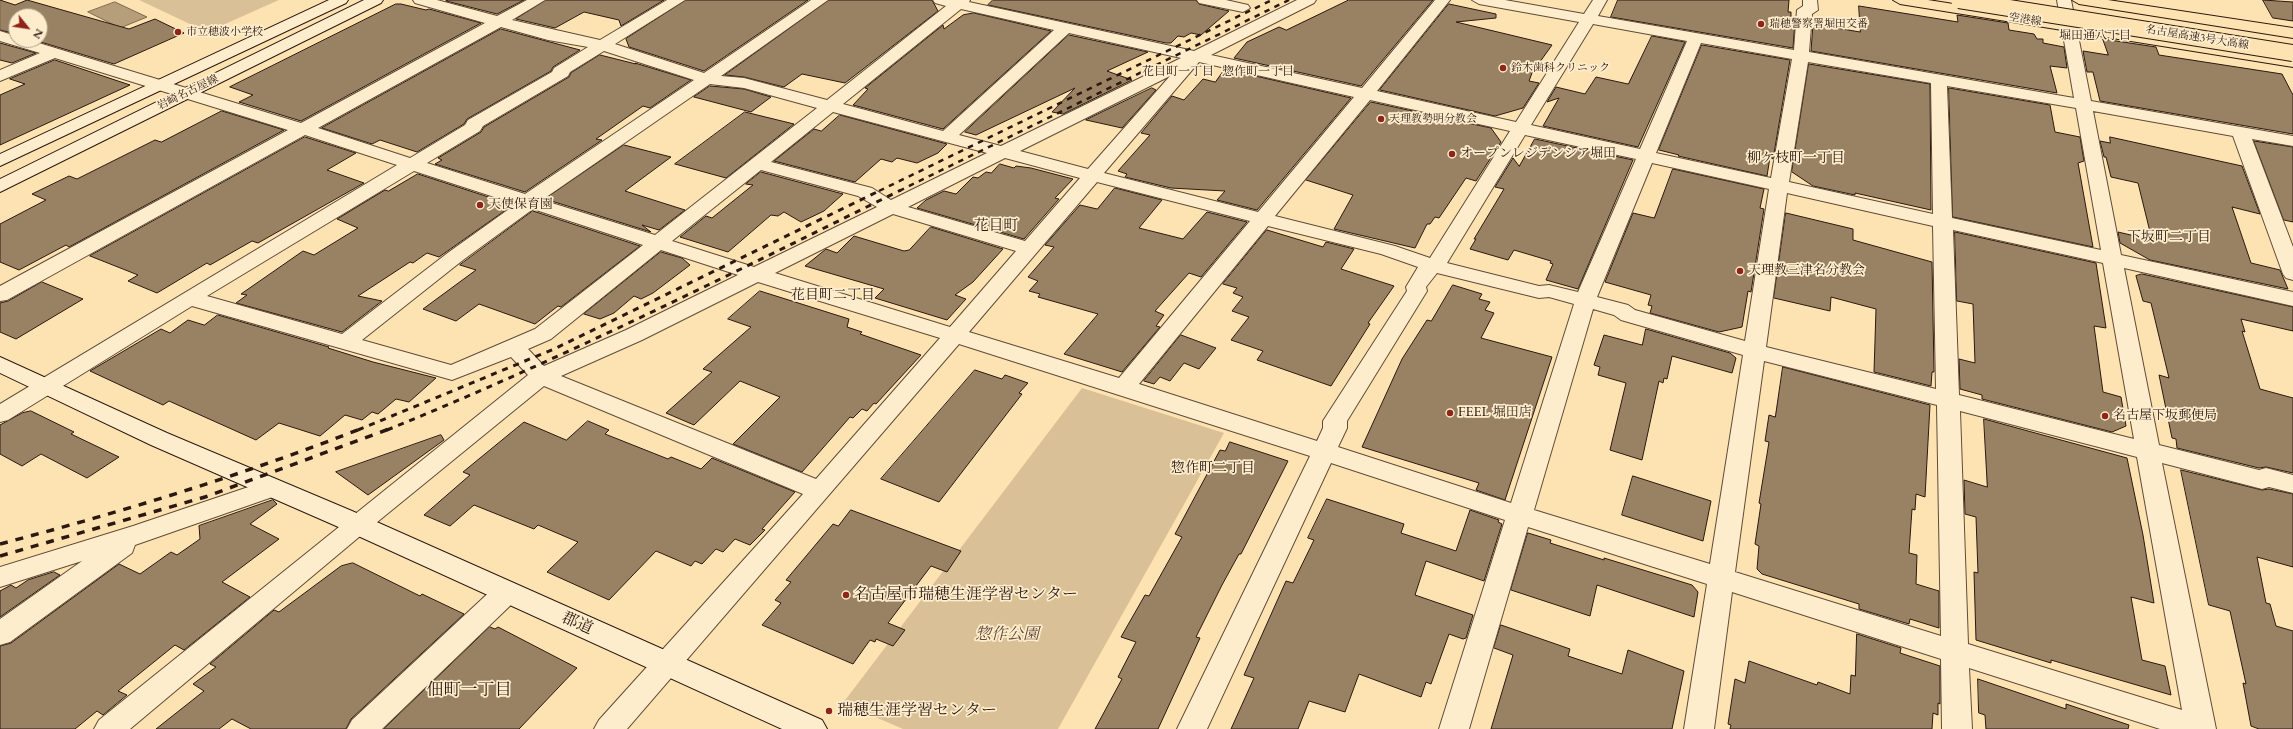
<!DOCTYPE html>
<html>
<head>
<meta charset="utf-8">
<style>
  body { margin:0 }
  #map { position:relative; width:2293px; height:729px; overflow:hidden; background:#fee3b2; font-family:Cardo,serif }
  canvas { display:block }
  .north { position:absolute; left:8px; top:8px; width:40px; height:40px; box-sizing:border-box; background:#feedcd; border:1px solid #aa9881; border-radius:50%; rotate:120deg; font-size:11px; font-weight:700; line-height:16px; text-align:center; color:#2b1810 }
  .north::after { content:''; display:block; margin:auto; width:14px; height:18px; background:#8f2418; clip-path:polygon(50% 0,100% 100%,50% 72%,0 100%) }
</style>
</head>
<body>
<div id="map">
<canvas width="2293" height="729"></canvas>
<div class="north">N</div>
</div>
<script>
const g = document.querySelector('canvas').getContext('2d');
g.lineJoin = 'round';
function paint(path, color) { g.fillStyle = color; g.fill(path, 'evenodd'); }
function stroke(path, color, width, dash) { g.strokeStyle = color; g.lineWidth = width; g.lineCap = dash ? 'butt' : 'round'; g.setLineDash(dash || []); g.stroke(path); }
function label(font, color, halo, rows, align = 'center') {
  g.font = font + ' Cardo,"Noto Serif JP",serif'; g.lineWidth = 3.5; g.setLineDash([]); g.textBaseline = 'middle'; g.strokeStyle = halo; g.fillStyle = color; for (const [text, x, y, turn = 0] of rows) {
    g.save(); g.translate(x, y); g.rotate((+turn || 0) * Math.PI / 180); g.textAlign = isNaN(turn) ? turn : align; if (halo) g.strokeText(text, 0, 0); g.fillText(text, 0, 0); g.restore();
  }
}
const green = new Path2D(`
  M139 0H279L207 32Z
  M1082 388 1224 433 1058 729H903L843 703Z`);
const water = new Path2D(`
  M115 2 147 17 120 28 88 12Z`);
const building = new Path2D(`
  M0 0 15 5 27 0 129 29 155 19 184 33 114 64 34 40H40V16H16V34L0 30Z
  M449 0H524L497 14 446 1Z
  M546 0H664L621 26 619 20 584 12 555 28 516 19Z
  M686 0H808L704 71 629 47 626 39Z
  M829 0H932L938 11 845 83 802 74 784 87 744 77 725 75Z
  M993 0H1196L1199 4 1229 11 1201 35 1191 33 1184 37 1178 36 1171 43H1166L988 5Z
  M1349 0H1433L1361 86 1234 58 1247 42 1279 27 1286 30Z
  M1618 0H1789L1788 12H1791V20L1795 21 1793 48 1611 17Z
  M2263 0 2293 2V21L2273 18Z
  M396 4H401L426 10 429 9 481 23 301 121 239 102 253 95 230 87Z
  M1449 4 1496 14V18L1456 22 1552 45 1532 73 1529 81 1539 83 1523 108 1495 116 1380 90Z
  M1859 6 1958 22 1957 15 2008 23 2009 30 2034 34 2037 39H2043V43L2064 47 2067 68 2050 66 2057 93 1811 51 1813 24 1860 32Z
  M974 13 1051 31 943 129 853 105 868 89 865 88 943 25 944 29 963 15Z
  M501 29 580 50 553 67 551 71 467 119 464 124 417 152 380 140 372 144 322 128Z
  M1069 35 1148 52 1107 71 1132 80 1063 114 1052 112 1075 88 976 135 965 132Z
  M1652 36 1685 42 1638 147 1543 126 1559 98 1547 102 1556 87 1585 94 1596 77 1628 84Z
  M2103 39 2156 47 2159 55 2282 74 2293 95V134L2100 101 2093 72H2087L2083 51 2108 55Z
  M0 43 36 53 12 63 0 60Z
  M1702 45 1790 60 1773 159 1770 157 1767 176 1678 156 1679 155 1659 150Z
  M600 55 636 64 635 63 691 80 650 108 643 106 596 139 602 140 525 192 435 164 442 160 438 158 481 132 484 127 569 77 571 73Z
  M55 60 130 85 0 145V95L25 84 10 79Z
  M1809 64 1930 84 1931 210 1855 193V195L1813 186 1792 172Z
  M1225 69 1351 98 1257 210 1217 200 1225 191 1171 188 1125 177 1127 174 1118 171 1150 135 1141 133 1172 96 1184 100 1203 79 1215 82Z
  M710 86 744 89 771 97 751 112 694 97Z
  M1152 88 1156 90 1122 128 1086 120Z
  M1949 88 2050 105 2055 132 2080 137 2084 161 2078 163 2093 247 1953 217Z
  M1371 102 1491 128 1501 142 1476 181 1466 178 1439 218 1435 217 1430 224H1427L1415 248 1334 229 1353 195 1306 180Z
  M222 111 284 130 69 247 66 245 19 270 0 262V224L46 200 32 194 69 176 77 179 155 140 161 142Z
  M745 112 794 124 726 178 675 164Z
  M840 115 947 144 938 153 917 163 897 158 892 162 881 159 855 182 774 161 814 129 821 131Z
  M305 137 356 153 327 170 364 183 258 243 252 241 210 265 207 263 157 293 128 281 138 275 90 256Z
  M2110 137 2242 166 2260 214 2232 207 2251 263 2280 270 2288 289 2150 260 2120 243 2118 232 2152 240 2138 183 2111 177 2106 157H2104L2100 141 2110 143Z
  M1535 139 1633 160 1578 289 1546 280 1553 264 1550 263 1551 261 1514 250 1508 260 1470 249 1476 239H1474L1504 189 1495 187 1513 158 1519 166Z
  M2254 141 2293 147V222L2284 220Z
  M624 145 671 157 625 191 685 210 659 230 642 225 651 232 545 199Z
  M1000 164 1014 168 1016 166 1031 168 1073 179 1055 198 1059 199 1024 239 917 208 926 200 944 191 956 194 973 177 978 178 986 172 991 173Z
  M1673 169 1764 189 1760 208 1764 209 1751 292 1748 291 1742 327 1719 332 1650 313 1652 306 1648 305 1651 295 1605 282 1633 213 1654 218Z
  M761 172 843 194 824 211 801 222 784 212 778 216 771 215 728 252 680 237 706 216 712 218 753 185 746 184Z
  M418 174 513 205 439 257 427 253 413 263 410 262 358 296 382 301 342 332 236 303 247 295 241 294 303 251 314 255 358 228 337 219 385 190 388 191Z
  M1115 188 1162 200 1139 228 1183 239 1207 212 1247 222 1201 277 1189 273 1155 311 1164 315 1156 326 1160 327 1122 372 1064 354 1098 314 1038 297 1040 294 1029 291 1038 281 1028 277 1054 247 1045 245 1080 205 1097 209Z
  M533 211 640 246 561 307 558 306 535 324 479 304 456 321 423 309 476 270 460 265Z
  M1786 213 1853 229V240L1932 262 1934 372H1932L1931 386 1874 372 1876 309 1831 297 1830 311 1774 298Z
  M931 227 1003 249 973 282 955 295 966 299 947 320 875 298 884 289 805 266 826 249 837 253 854 236 904 251 909 250Z
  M1267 230 1323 247 1326 242 1354 249 1341 269 1394 286 1368 323 1370 324 1331 386 1257 360 1263 351 1231 340 1249 317 1232 311 1243 297 1233 293 1237 288 1223 284Z
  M1955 232 2096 263 2106 328 2094 326 2103 392 2121 397 2126 426 2112 432 1982 399V395L1960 389 1959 359 1975 363 1973 304 1957 301Z
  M661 252 682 258 690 265 653 293 641 299 634 296 614 313 600 319 584 314Z
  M2142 274 2293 307V331L2241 319 2245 332 2242 331 2260 389 2293 398V473L2266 467 2259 468 2177 448 2176 439 2172 438 2159 375 2169 378 2151 303 2143 301 2136 276Z
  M42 282 83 299 16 339 0 332V303L8 301Z
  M1453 285 1482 294 1479 299 1490 302 1485 310 1494 313 1481 338 1552 357 1505 500 1476 490 1479 483 1362 447 1402 359 1427 320 1431 321Z
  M760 291 849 319 847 327 862 332 860 334 921 355 876 404 874 403 867 411 862 409 853 418 850 417 802 472 733 444 780 397 740 381 694 425 666 413 712 372 703 369 751 327 728 319Z
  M218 315 329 347 328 348 373 362 436 378 409 402 396 399 378 414 372 412 362 420 345 415 320 436 279 423 256 440 169 401 163 405 90 371 161 329 170 333 188 320 204 325Z
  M1646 329 1730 353 1736 358 1732 373 1672 356 1667 379 1664 378 1663 383 1659 381 1642 460 1610 450 1626 383 1598 375 1600 367 1594 365 1604 335 1642 345Z
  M1181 335 1216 348 1199 369 1184 363 1170 381 1160 377 1154 384 1144 381Z
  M1783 367 1930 405 1925 497 1916 494 1915 510 1912 509 1909 553 1917 555 1916 584 1939 591V628L1910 619 1909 624 1859 609V604L1762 574 1757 569 1759 546 1755 544 1761 504 1759 503 1769 442 1765 441 1769 415 1775 417Z
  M975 370 1002 379 1005 375 1028 383 1019 393 1022 394 939 502 881 479Z
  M31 411 74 432 71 434 119 457 87 478 41 454 22 466 0 454V425L22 413Z
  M1984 419 2127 458 2143 535 2154 603 2131 597 2142 660 2165 666 2171 695 2051 660V663L1976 640 1974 572 1978 573 1976 517 1965 514 1964 480 1987 487Z
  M588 421 609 430 605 434 668 459 671 457 701 469 712 458 795 492 762 529 765 530 750 545 735 539 723 552 716 549 702 564 695 561 691 566 656 551 609 600 547 572 578 542 538 525 534 529 474 505 450 526 424 515 470 475 463 472 524 422 566 440Z
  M441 435 444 440 368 495 336 472Z
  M1230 442 1288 461 1241 554H1239L1222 585 1196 637 1200 638 1158 729H1095L1122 679 1118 677 1136 642 1121 637 1145 595 1149 596 1182 537 1175 534 1220 450 1225 451Z
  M2181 470 2262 490 2269 489 2293 494V567L2257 557 2266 603 2270 604 2276 626 2293 631V729H2259L2251 726 2243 683 2246 684 2230 611 2209 605Z
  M1633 476 1711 501 1703 541 1622 515Z
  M1327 499 1404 524 1401 533 1456 551 1470 510 1499 520 1498 522 1502 524 1484 581 1426 561 1415 595 1473 615 1466 638 1463 639 1449 634 1431 684 1426 682 1421 697 1359 674 1345 712 1309 701 1298 729H1231L1254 678 1244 675 1286 581 1293 583 1314 540 1308 538Z
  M273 500 277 504 250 524 279 539 222 582 250 597 184 650 175 645 118 691 127 695 103 715 97 711 75 729H0V646L11 643 119 564 140 574 171 552 177 555 200 539 199 526Z
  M851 510 961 551 947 572 931 566 888 623 905 630 893 646 876 639 875 642 870 640 853 664 762 625 781 603 775 600 791 582 786 580 833 524 838 526Z
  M1528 533 1551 540 1550 543 1604 560V558L1692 585 1698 592 1694 617 1597 585 1590 616 1511 590Z
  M353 563 420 596 422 594 464 614 351 719 346 729H251L232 719 219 729H156L204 691 193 684 216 667 210 664 274 610 279 612 341 566Z
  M54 572 60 575 0 617V591L11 585 16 588 28 580Z
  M1501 625 1570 649 1568 656 1622 674 1628 650 1684 671 1672 729H1491L1513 655 1494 648Z
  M490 627 495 629 498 627 577 668 519 729H384Z
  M1857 634 1901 648 1900 653 1940 666V704L1938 703V715L1933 713 1932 729H1730L1731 725 1728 724 1735 679 1745 683 1749 661 1817 685 1818 682 1850 694 1851 675 1855 676Z
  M1978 679 2066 709V704L2129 725 2128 729H1986L1985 715 1979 713Z`);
const street = new Path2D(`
  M413 0H437L497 16 527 0H545L512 20 600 40 667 0H685L615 44 704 73 811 0H828L721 76 744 78 827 100 946 6 935 3 933 0H970L969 2 1194 51 1297 0H1316L1314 3 1211 55 1362 88 1435 0H1450L1377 91 1516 122 1579 22 1479 4 1472 0H1505L1584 14 1593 0H1607L1598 16 1794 50 1797 10 1803 6V0H1817L1818 10 1812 14 1809 52 2074 98 2057 0H2071L2091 101 2293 136V146L2252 139 2293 247V280L2286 278 2283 274 2233 136 2093 111 2121 255 2293 292V306L2124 268 2159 445 2259 470 2266 468 2293 475V493L2269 487 2262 489 2162 463 2216 729H2160L1969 668 1972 729H1942L1941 659 1732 592 1714 729H1684L1707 584 1528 527 1469 729H1439L1505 520 1331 463 1207 729H1177L1310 456 959 344 627 729H594L599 720 803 494 544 386 365 532 130 729H94L99 720 528 375 511 357 452 380 192 306 8 420 0 422V404L397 165 305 135 7 300 0 301V286L288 130 55 58 0 81V70L40 53 0 41V31L16 36V40H29L301 123 485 23 415 3ZM961 9 1054 30 943 131 843 104ZM1593 24 1687 41 1640 149 1531 125ZM501 27 548 40 588 47 554 68 552 72 468 120 465 125 410 158 318 128ZM1069 33 1181 58 1001 146 959 135ZM1701 43 1792 59 1771 178 1656 153ZM604 51 694 80 525 194 427 163 480 131 483 126 568 76 570 72ZM1199 62 1354 97 1258 212 1104 173ZM1808 62 1931 83 1933 214 1789 182ZM1170 76 1088 169 1020 151ZM710 84 744 88 817 108 655 235 542 200ZM1947 86 2076 108 2101 250 1952 218ZM1370 100 1510 131 1430 258 1395 246 1275 216ZM833 112 987 153 891 200 872 188 771 162ZM1525 135 1636 159 1578 292 1549 285 1539 286 1447 263ZM1005 158 1080 178 1025 241 908 207ZM1652 163 1769 189 1745 341 1635 310 1628 305 1597 297ZM761 170 858 196 877 207 754 267 672 241ZM414 171 516 204 449 252 342 334 207 296ZM1097 182 1250 221 1119 378 969 332ZM1787 193 1933 226 1936 389 1766 347ZM533 209 643 245 535 329 451 365 362 340 463 260ZM893 214 1016 251 950 327 775 273ZM1268 226 1381 254 1418 267 1406 287 1407 291 1323 421V428L1317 441 1139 384ZM1953 230 2103 263 2134 439 1959 395ZM661 250 738 275 626 330 544 366 528 349 551 339ZM1437 273 1539 298 1549 297 1574 304 1511 503 1338 447 1347 428V421L1427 291 1426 287ZM758 282 940 338 816 479 561 376 642 340ZM1593 309 1614 315 1621 320 1743 355 1710 564 1534 510ZM1764 361 1937 405 1941 636 1735 572ZM1960 411 2137 457 2182 710 1968 644Z
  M1197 0H1226L1248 5 1250 8 1243 12 1199 3Z
  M272 479 281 482 284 488 281 494 135 545 132 553 10 642 0 645V619L82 561 0 587V567L133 526Z
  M506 582 515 585 519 593 515 601 382 729H347L352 720 497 585Z`);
const secondary = new Path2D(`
  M329 0H348L346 3 0 166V154Z
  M364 0H383L381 3 0 192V179Z
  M0 357 167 433 352 511 822 720 827 729H782L334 525 151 445 0 373Z`);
const primary = new Path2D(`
  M1893 0H1928L2293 57V67L1900 4Z
  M2072 0H2108L2293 28V38L2079 4Z`);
const highway = new Path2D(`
  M2055 9 2060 11 2063 14 2060 17 2022 24 2017 22 2014 19 2017 16 2022 14Z`);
const railFar2 = new Path2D(`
  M879 191 1272 0
  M899 191 1289 0`);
const railFar1 = new Path2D(`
  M358 430 554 349 881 190
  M387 430C562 359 731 274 901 190`);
const rail = new Path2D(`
  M0 544C122 512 243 475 360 429
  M0 556 205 497 389 429`);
const highwayBridge = new Path2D(`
  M1959 0 2293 53`);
const markers = [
  [1761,24,4,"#8f2418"],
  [178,32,4,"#8f2418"],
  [1503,68,4,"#8f2418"],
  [1381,119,4,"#8f2418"],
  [1452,154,4,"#8f2418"],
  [480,205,4,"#8f2418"],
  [1740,271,4,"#8f2418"],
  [1450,413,4,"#8f2418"],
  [2105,416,4,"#8f2418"],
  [846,595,4,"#8f2418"],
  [829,711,4,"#8f2418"]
];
const farStreetnames = [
  ["空港線",2025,20,9],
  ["名古屋高速3号大高線",2197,38,9],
  ["岩崎名古屋線",188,93,-26]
];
const farPoinames = [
  ["瑞穂警察署堀田交番",1769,24],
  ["市立穂波小学校",186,32],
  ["鈴木歯科クリニック",1511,68],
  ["天理教勢明分教会",1389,119]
];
const farNeighbourhoodnames = [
  ["堀田通八丁目",2095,36],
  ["花目町一丁目",1178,72],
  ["惣作町一丁目",1258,72]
];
const poiNames = [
  ["オープンレジデンシア堀田",1460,154],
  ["天使保育園",488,205],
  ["天理教三津名分教会",1748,271],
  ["FEEL 堀田店",1458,413],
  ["名古屋下坂郵便局",2113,416]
];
const neighbourhoodNames = [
  ["柳ケ枝町一丁目",1796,159],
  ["下坂町二丁目",2169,238],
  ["花目町二丁目",833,296],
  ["惣作町二丁目",1213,469]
];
const quarterNames = [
  ["花目町",996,227]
];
const nearPoinames = [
  ["名古屋市瑞穂生涯学習センター",854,595],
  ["瑞穂生涯学習センター",837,711]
];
const nearStreetnames = [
  ["郡道",577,624,24]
];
const nearParknames = [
  ["惣作公園",1007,635]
];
const nearNeighbourhoodnames = [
  ["佃町一丁目",469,691]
];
paint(green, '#dac096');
paint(water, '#b69e7b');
stroke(water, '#7e6850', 1);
paint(building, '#998264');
stroke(building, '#2b1810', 1);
stroke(street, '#604b38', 2);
stroke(secondary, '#2b1810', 2);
stroke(primary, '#2b1810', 2);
stroke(highway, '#2b1810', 2);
paint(street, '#feedcd');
paint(secondary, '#feedcd');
paint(primary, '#fee3b2');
paint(highway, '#fee3b2');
stroke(railFar2, '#2b1810', 2.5, [5.5, 5.5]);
stroke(railFar1, '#2b1810', 3, [6, 6]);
stroke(rail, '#2b1810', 3.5, [8, 8]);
stroke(highwayBridge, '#2b1810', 18, []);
stroke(highwayBridge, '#fee3b2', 16);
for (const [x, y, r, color] of markers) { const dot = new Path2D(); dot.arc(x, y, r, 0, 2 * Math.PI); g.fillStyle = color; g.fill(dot); stroke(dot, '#feedcd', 1.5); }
label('11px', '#2b1810', '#feedcd', farStreetnames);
label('11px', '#2b1810', '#feedcd', farPoinames, 'left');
label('12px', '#2b1810', '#feedcd', farNeighbourhoodnames);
label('13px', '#2b1810', '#feedcd', poiNames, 'left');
label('14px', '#2b1810', '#feedcd', neighbourhoodNames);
label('15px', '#2b1810', '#feedcd', quarterNames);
label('16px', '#2b1810', '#feedcd', nearPoinames, 'left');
label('16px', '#2b1810', '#feedcd', nearStreetnames);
label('italic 16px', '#604a38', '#feedcd', nearParknames);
label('17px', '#2b1810', '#feedcd', nearNeighbourhoodnames);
</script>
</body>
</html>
